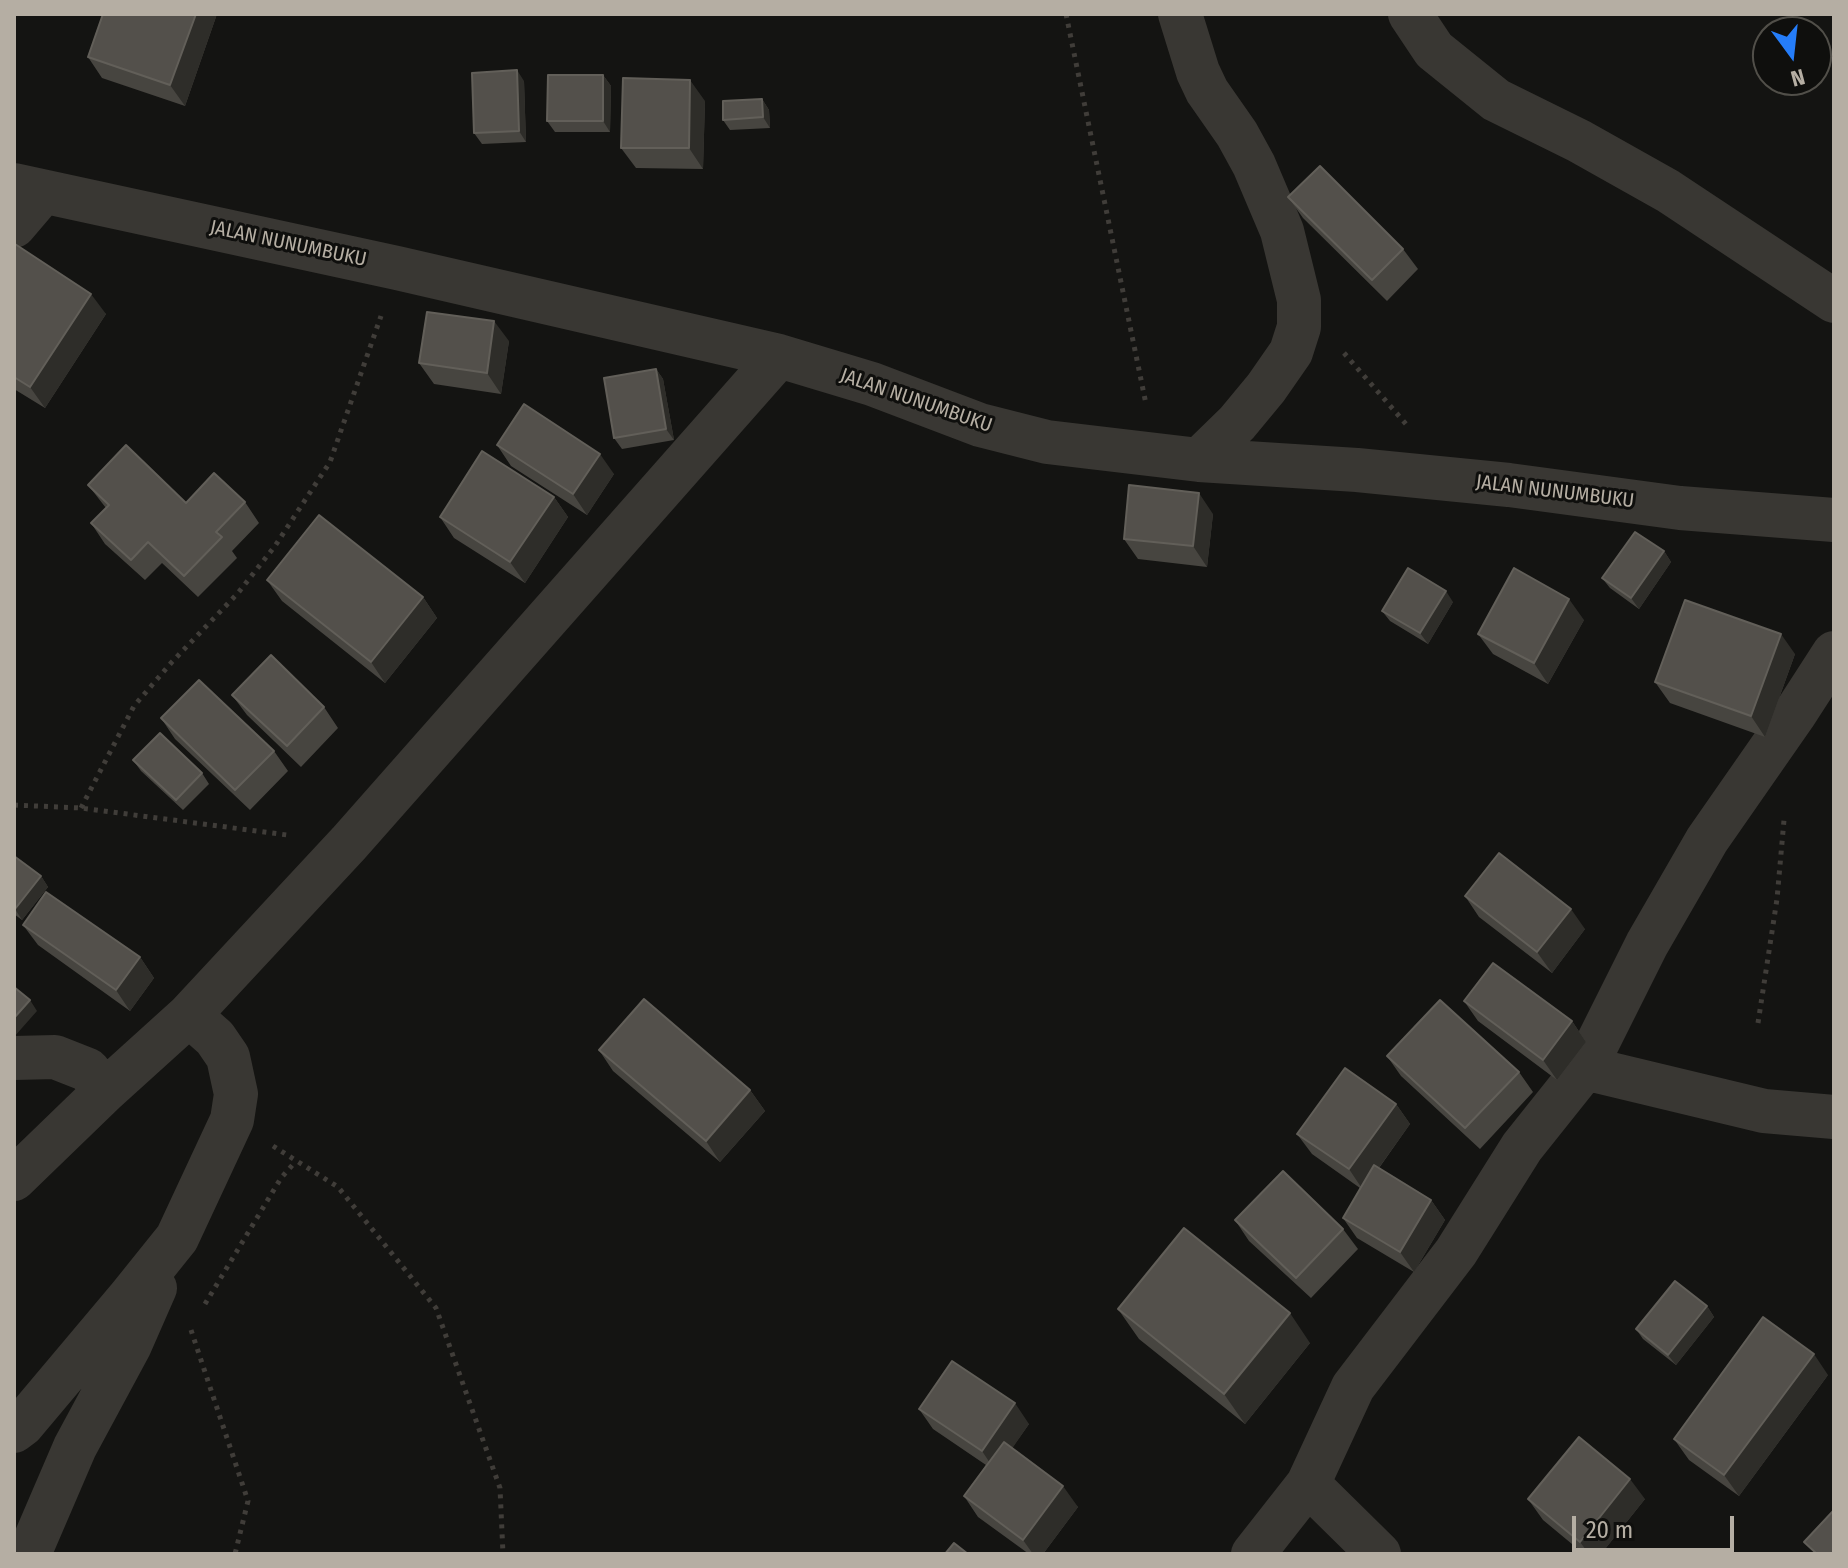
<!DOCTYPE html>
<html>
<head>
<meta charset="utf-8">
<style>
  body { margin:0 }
  #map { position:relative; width:1848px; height:1568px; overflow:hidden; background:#141412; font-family:"Fira Sans Condensed",sans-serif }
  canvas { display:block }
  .frame { position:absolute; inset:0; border:16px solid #b5aea3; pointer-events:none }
  .north { position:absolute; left:1752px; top:16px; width:80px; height:80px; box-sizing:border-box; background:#0f0f0d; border:2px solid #514f49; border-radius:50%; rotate:165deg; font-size:22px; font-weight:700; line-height:32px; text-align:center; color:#b5aea3 }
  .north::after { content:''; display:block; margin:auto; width:28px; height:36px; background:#257df9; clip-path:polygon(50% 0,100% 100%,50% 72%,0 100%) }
  .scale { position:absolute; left:1572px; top:1516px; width:162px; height:36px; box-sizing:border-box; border:4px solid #b5aea3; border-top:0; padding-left:10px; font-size:24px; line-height:28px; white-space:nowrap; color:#b5aea3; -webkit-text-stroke:6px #0f0f0d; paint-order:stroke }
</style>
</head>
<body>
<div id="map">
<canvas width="1848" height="1568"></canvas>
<div class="frame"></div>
<div class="north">N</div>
<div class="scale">20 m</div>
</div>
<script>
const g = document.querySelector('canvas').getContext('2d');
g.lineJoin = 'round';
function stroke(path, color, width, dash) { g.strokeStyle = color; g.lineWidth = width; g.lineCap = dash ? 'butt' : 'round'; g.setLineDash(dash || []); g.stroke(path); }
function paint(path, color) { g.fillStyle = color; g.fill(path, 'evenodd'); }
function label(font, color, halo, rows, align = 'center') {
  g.font = font + ' "Fira Sans Condensed",sans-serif'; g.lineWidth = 6; g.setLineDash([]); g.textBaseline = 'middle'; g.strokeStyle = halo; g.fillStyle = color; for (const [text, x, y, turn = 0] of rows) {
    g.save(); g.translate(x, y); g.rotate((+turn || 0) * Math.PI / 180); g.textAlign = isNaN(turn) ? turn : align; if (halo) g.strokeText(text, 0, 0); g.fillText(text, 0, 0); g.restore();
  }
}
const path = new Path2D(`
  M1066 14 1146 404
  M1344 353 1406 424
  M14 805 81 808 287 835
  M81 808 134 706 171 663 238 593 275 546 330 462 381 316
  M1758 1023 1777 899 1784 820
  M273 1146 338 1187 436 1308 500 1488 503 1554
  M205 1304 281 1178 296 1161
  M191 1330 248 1501 235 1554`);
const minor = new Path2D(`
  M1180 14 1198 72 1207 91 1237 134 1254 165 1282 231 1299 300V327L1291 352 1266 388 1237 423 1199 460
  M1410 14 1434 50 1496 100 1579 141 1668 191 1834 301
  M14 185 397 268 779 356 872 384 980 425 1047 442 1199 460 1357 470 1509 485 1680 508 1834 520
  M14 226 43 192
  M14 1058 55 1057 88 1070 105 1091
  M1585 1068 1764 1111 1834 1117
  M14 1179 105 1091 189 1015 349 843 779 356
  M14 1431 22 1425 128 1299 177 1238 232 1120 236 1094 228 1057 215 1038 189 1015
  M1308 1484 1379 1554
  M29 1554 75 1447 130 1345 155 1288
  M1253 1554 1308 1484 1353 1387 1456 1252 1522 1147 1585 1068 1647 944 1707 840 1794 715 1834 653`);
const wall = new Path2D(`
  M217 14 185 106 102 78 88 57Z
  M603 75 611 86 610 132H555L547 121Z
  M524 81 526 142 482 144 474 133Z
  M762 99 769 110 770 128 730 130 723 120Z
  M705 101 703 169 636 168 621 148Z
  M1288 197 1403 249 1418 269 1387 301 1303 218Z
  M14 246 106 314 45 408 14 389Z
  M509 341 501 394 434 384 419 363Z
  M656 369 663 379 674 440 622 449 614 438Z
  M497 445 614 474 587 515 511 466Z
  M88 485 186 503 245 502 259 523 232 551 237 558 198 597 162 563 145 580 105 544 91 523 106 508Z
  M554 497 568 517 525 583 454 538 440 517Z
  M1213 514 1207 567 1138 559 1124 539Z
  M1664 551 1671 562 1639 609 1610 588 1602 578Z
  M267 580 423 597 437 618 385 683 282 601Z
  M1453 602 1428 644 1390 621 1382 611Z
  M1584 620 1548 684 1493 654 1478 634Z
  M1795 654 1765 737 1670 703 1655 682Z
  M232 695 324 707 338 728 301 767 247 715Z
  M161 718 274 751 288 771 250 810 175 739Z
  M133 760 202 773 209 784 183 810 141 771Z
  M14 856 41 876 48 887 22 920 14 914Z
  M1465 896 1585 929 1552 973 1479 917Z
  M23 925 140 957 154 978 130 1011 38 945Z
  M1464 1001 1572 1021 1586 1042 1557 1080 1478 1021Z
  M599 1050 750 1090 765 1111 720 1162 613 1071Z
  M1387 1056 1519 1072 1533 1092 1480 1149 1401 1076Z
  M1396 1104 1410 1124 1379 1168 1431 1200 1445 1220 1414 1272 1357 1238 1343 1218 1360 1188 1312 1154 1297 1134Z
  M1235 1220 1343 1229 1358 1249 1311 1298 1249 1241Z
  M1707 1306 1714 1317 1676 1365 1643 1339 1636 1329Z
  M1118 1309 1310 1343 1245 1424 1139 1339Z
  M1828 1375 1739 1496 1689 1460 1674 1439Z
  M919 1409 1029 1424 1012 1448 1078 1507 1043 1554H1029L978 1517 964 1496 986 1465 933 1429Z
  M1528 1499H1645L1601 1554H1584L1543 1520Z`);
const shadedWall = new Path2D(`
  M196 14H217L185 106 170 85Z
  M517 70 524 81 526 142 519 131Z
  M603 75 611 86 610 132 603 121Z
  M690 80 705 101 703 169 689 148Z
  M762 99 769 110 770 128 763 117Z
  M91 294 106 314 45 408 30 387Z
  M494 321 509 341 501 394 487 373Z
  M656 369 663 379 674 440 666 429Z
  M600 454 614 474 587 515 573 494Z
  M1199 493 1213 514 1207 567 1193 546Z
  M554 497 568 517 525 583 510 562Z
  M1664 551 1671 562 1639 609 1631 598Z
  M1446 591 1453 602 1428 644 1420 633Z
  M423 597 437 618 385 683 371 662Z
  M1569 599 1584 620 1548 684 1534 663Z
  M1781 634 1795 654 1765 737 1751 716Z
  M41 876 48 887 22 920 15 909Z
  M1571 909 1585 929 1552 973 1537 952Z
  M140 957 154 978 130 1011 116 990Z
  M30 1000 37 1011 14 1037V1018Z
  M1572 1021 1586 1042 1557 1080 1543 1060Z
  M750 1090 765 1111 720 1162 706 1141Z
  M1396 1104 1410 1124 1363 1190 1349 1169Z
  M1431 1200 1445 1220 1414 1272 1400 1252Z
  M1707 1306 1714 1317 1676 1365 1668 1355Z
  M1290 1313 1310 1343 1245 1424 1224 1394Z
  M1814 1354 1828 1375 1739 1496 1724 1475Z
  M1015 1403 1029 1424 996 1472 982 1451Z
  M1630 1479 1645 1499 1601 1554H1589L1580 1542Z
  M1063 1486 1078 1507 1043 1554H1033L1023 1540Z`);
const building = new Path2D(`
  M103 14H196L170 85 88 57Z
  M517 70 519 131 474 133 472 73Z
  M548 75H603V121H547Z
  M623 78 690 80 689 148H621Z
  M762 99 763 117 723 120V101Z
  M1320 166 1403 249 1372 280 1288 197Z
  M15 244 91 294 30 387 14 377V246Z
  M427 312 494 321 487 373 419 363Z
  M656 369 666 429 614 438 604 378Z
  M524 404 600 454 573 494 497 445Z
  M126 445 186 503 214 473 245 502 216 532 222 537 184 576 148 542 131 560 91 523 109 505 88 485Z
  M482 451 554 497 510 562 440 517Z
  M1129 485 1199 493 1193 546 1124 539Z
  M319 515 423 597 371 662 267 580Z
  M1635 532 1664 551 1631 598 1602 578Z
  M1408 568 1446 591 1420 633 1382 611Z
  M1514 568 1569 599 1534 663 1478 634Z
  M1685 600 1781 634 1751 716 1655 682Z
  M271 655 324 707 287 746 232 695Z
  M199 680 274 751 235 790 161 718Z
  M160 733 202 773 176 800 133 760Z
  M1499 853 1571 909 1537 952 1465 896Z
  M14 856 41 876 15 909 14 908Z
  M46 892 140 957 116 990 23 925Z
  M1493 963 1572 1021 1543 1060 1464 1001Z
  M14 987 30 1000 14 1018Z
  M644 999 750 1090 706 1141 599 1050Z
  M1440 1000 1519 1072 1465 1128 1387 1056Z
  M1345 1068 1396 1104 1349 1169 1297 1134Z
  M1374 1165 1431 1200 1400 1252 1343 1218Z
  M1283 1171 1343 1229 1296 1278 1235 1220Z
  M1184 1228 1290 1313 1224 1394 1118 1309Z
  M1675 1281 1707 1306 1668 1355 1636 1329Z
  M1763 1317 1814 1354 1724 1475 1674 1439Z
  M952 1361 1015 1403 982 1451 919 1409Z
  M1579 1437 1630 1479 1580 1542 1528 1499Z
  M1004 1442 1063 1486 1023 1540 964 1496Z
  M1834 1510V1554H1817L1804 1542Z
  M954 1543 968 1554H945Z`);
const streetNames = [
  ["JALAN NUNUMBUKU",288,244,12],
  ["JALAN NUNUMBUKU",916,401,19],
  ["JALAN NUNUMBUKU",1555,492,7]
];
stroke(path, '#403d39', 5, [4, 6]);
stroke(minor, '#393733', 44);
paint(wall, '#474540');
paint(shadedWall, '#2e2d29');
paint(building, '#53504b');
stroke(building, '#625f59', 2);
label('20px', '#b5aea3', '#0f0f0d', streetNames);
</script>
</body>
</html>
